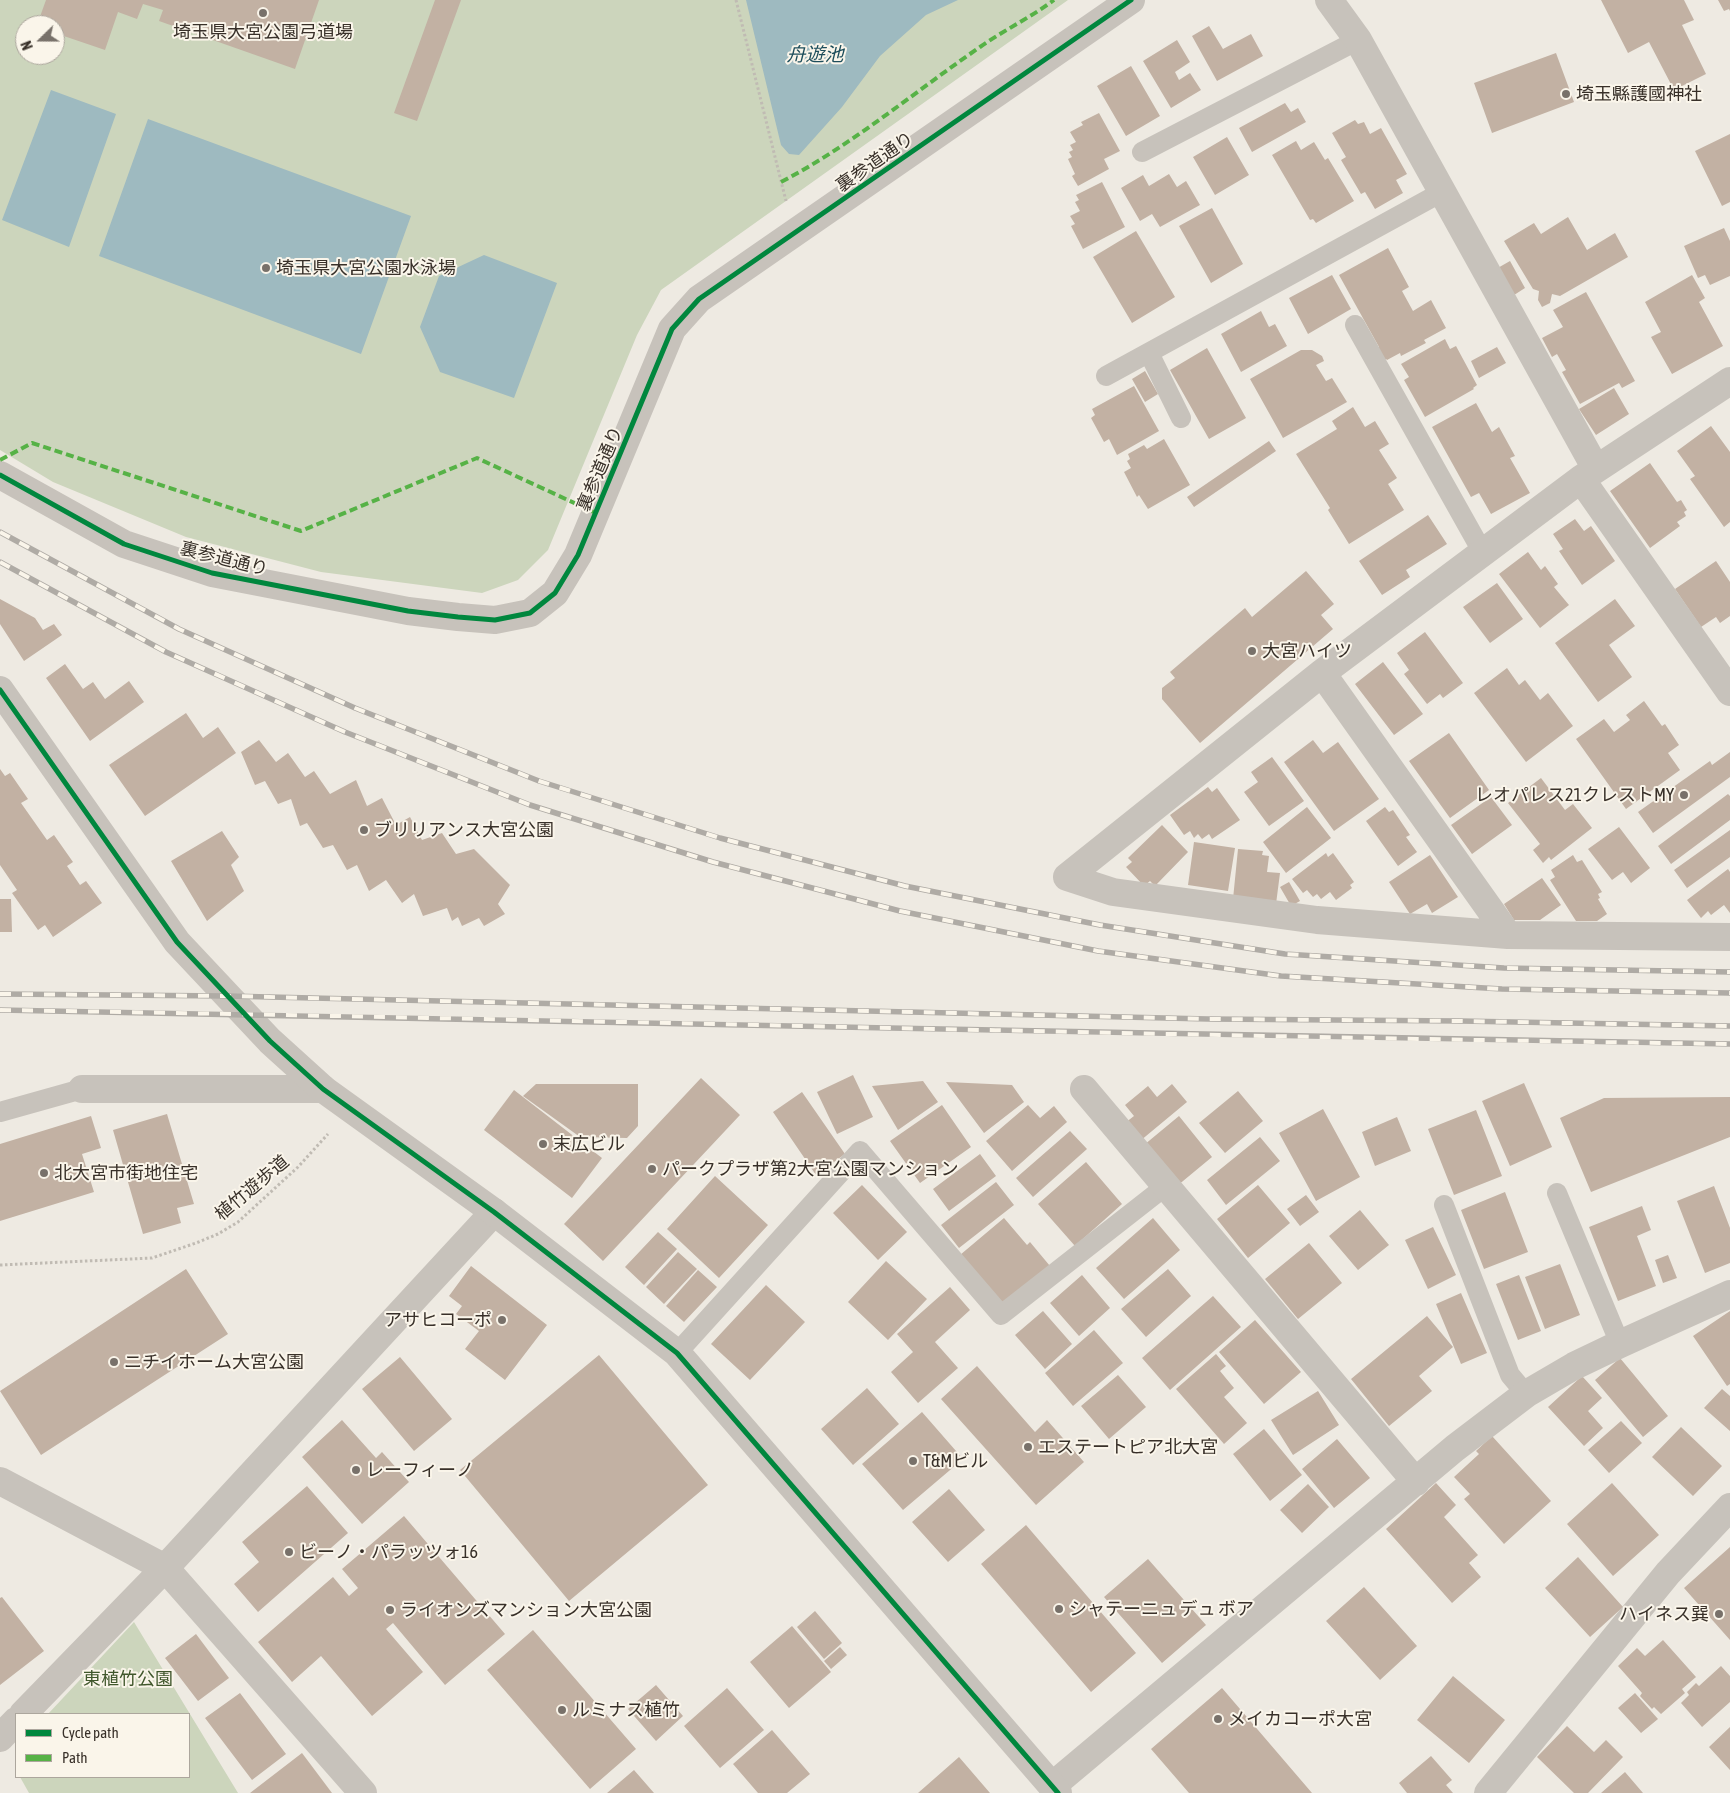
<!DOCTYPE html>
<html>
<head>
<meta charset="utf-8">
<style>
  body { margin:0 }
  #map { position:relative; width:1730px; height:1793px; overflow:hidden; background:#eeeae2; font-family:"Asap Condensed",sans-serif }
  canvas { display:block }
  .legend { position:absolute; left:15px; top:1713px; width:175px; height:65px; box-sizing:border-box; background:#faf5ea; border:1px solid #aca69d; margin:0; padding:6px 9px; list-style:none; font-size:15px; color:#383029 }
  .legend li { display:flex; align-items:center; gap:10px; height:25px }
  .legend b { width:25px; border:1px solid #aca69d }
  .north { position:absolute; left:15px; top:15px; width:50px; height:50px; box-sizing:border-box; background:#faf5ea; border:1px solid #aca69d; border-radius:50%; rotate:248deg; font-size:14px; font-weight:700; line-height:20px; text-align:center; color:#383029 }
  .north::after { content:''; display:block; margin:auto; width:18px; height:22px; background:#78716a; clip-path:polygon(50% 0,100% 100%,50% 72%,0 100%) }
</style>
</head>
<body>
<div id="map">
<canvas width="1730" height="1793"></canvas>
<ul class="legend">
<li><b style="height:6px;background:#00873e"></b>Cycle path</li>
<li><b style="height:6px;background:#56b246"></b>Path</li>
</ul>
<div class="north">N</div>
</div>
<script>
const g = document.querySelector('canvas').getContext('2d');
g.lineJoin = 'round';
function paint(path, color) { g.fillStyle = color; g.fill(path, 'evenodd'); }
function stroke(path, color, width, dash) { g.strokeStyle = color; g.lineWidth = width; g.lineCap = dash ? 'butt' : 'round'; g.setLineDash(dash || []); g.stroke(path); }
function label(font, color, halo, rows, align = 'center') {
  g.font = font + ' "Asap Condensed","Noto Sans JP",sans-serif'; g.lineWidth = 4; g.setLineDash([]); g.textBaseline = 'middle'; g.strokeStyle = halo; g.fillStyle = color; for (const [text, x, y, turn = 0] of rows) {
    g.save(); g.translate(x, y); g.rotate((+turn || 0) * Math.PI / 180); g.textAlign = isNaN(turn) ? turn : align; if (halo) g.strokeText(text, 0, 0); g.fillText(text, 0, 0); g.restore();
  }
}
const green = new Path2D(`
  M0 0H1068L661 290 637 335 548 550 518 580 482 593 321 572 186 537 53 482 0 450ZM25 25H55V55H25Z
  M134 1622 238 1793H29L20 1777H189V1714H48Z`);
const water = new Path2D(`
  M746 0H958L926 15 880 56 842 107 799 155 789 154 781 145Z
  M51 90 116 114 69 247 2 220Z
  M148 119 411 216 361 354 99 256Z
  M484 255 557 283 514 398 440 372 420 327 439 276Z`);
const building = new Path2D(`
  M46 0H319L295 69 159 21 163 10 143 4 137 19 118 12 105 50 55 33V25H37Z
  M435 0H461L417 121 394 113Z
  M1601 0H1684L1694 20 1682 25 1706 74 1674 90 1649 42 1628 53Z
  M1718 0H1730V11L1729 9 1724 11Z
  M1209 26 1223 49 1251 34 1263 56 1217 81 1192 36Z
  M1177 40 1190 62 1175 72 1179 80 1190 73 1201 90 1171 108 1143 61Z
  M1556 53 1574 102 1492 133 1474 83Z
  M1131 66 1160 116 1126 136 1097 86Z
  M1285 103 1291 112 1298 108 1306 122 1252 152 1239 128Z
  M1099 113 1120 151 1104 159 1109 169 1078 186 1072 176 1075 174 1068 159 1072 157 1069 152 1073 150 1070 145 1076 142 1070 132 1083 125 1081 122Z
  M1355 120 1358 124 1364 122 1370 134 1381 128 1407 174 1396 180 1403 193 1375 209 1365 192 1361 194 1341 160 1346 157 1332 133Z
  M1730 134V202L1722 206 1695 151Z
  M1227 137 1249 175 1215 195 1193 157Z
  M1296 141 1301 150 1314 142 1325 160 1328 158 1354 201 1316 223 1313 219 1310 220 1272 155Z
  M1169 174 1177 187 1186 181 1200 205 1160 227 1152 214 1140 221 1121 188 1143 175 1149 186Z
  M1102 182 1125 227 1083 249 1071 226 1075 224 1070 216 1080 211 1075 202 1079 200 1076 195Z
  M1212 208 1243 264 1211 283 1179 226Z
  M1568 217 1587 250 1615 233 1628 257 1560 296 1552 294 1550 303 1542 307 1538 300 1539 291 1533 289 1504 241 1534 223 1541 234Z
  M1724 228 1730 241V276L1710 285 1705 275 1698 278 1684 246Z
  M1136 231 1175 297 1132 323 1093 257Z
  M1388 248 1409 287 1402 291 1413 311 1431 300 1446 328 1424 340 1426 343 1401 356 1400 353 1387 360 1386 359 1384 360 1377 348 1379 347 1339 275Z
  M1510 261 1525 288 1511 297 1496 269Z
  M1332 275 1351 309 1308 334 1289 298Z
  M1692 275 1705 298 1699 302 1723 346 1672 374 1651 337 1661 332 1645 302Z
  M1586 292 1635 381 1622 388 1619 383 1580 404 1562 372 1566 370 1557 354 1552 357 1542 338 1563 327 1553 310Z
  M1261 311 1269 327 1275 324 1287 346 1241 372 1221 334Z
  M1445 339 1450 349 1456 346 1477 385 1473 388 1474 389 1425 417 1404 380 1409 377 1401 364Z
  M1497 347 1506 363 1479 378 1471 361Z
  M1207 348 1246 418 1209 439 1170 370Z
  M1301 350H1312L1322 356 1324 361 1316 365 1326 381 1332 378 1347 402 1283 438 1250 379Z
  M1145 371 1158 394 1145 402 1132 379Z
  M1134 386 1159 431 1117 455 1109 439 1104 442 1091 418 1095 415 1092 409Z
  M1614 388 1629 414 1596 435 1579 409Z
  M1476 403 1492 432 1499 427 1515 456 1510 458 1530 493 1491 514 1479 493 1471 497 1432 427Z
  M1353 407 1365 427 1375 421 1389 444 1379 450 1397 478 1388 484 1404 510 1349 544 1328 510 1330 508 1296 454 1337 429 1332 421Z
  M1711 426 1730 452V522L1724 527 1690 479 1695 476 1677 451Z
  M1164 439 1190 485 1148 509 1139 495 1137 497 1124 472 1131 468 1127 461 1130 459 1128 454 1144 445 1147 449Z
  M1269 441 1276 451 1194 507 1187 497Z
  M1650 463 1677 502 1681 500 1687 510 1684 512 1686 516 1677 522 1680 526 1650 548 1610 491Z
  M1428 515 1447 544 1406 570 1410 577 1382 595 1359 561Z
  M1575 519 1584 531 1591 526 1615 561 1582 585 1559 551 1563 549 1553 534Z
  M1528 552 1541 570 1545 566 1558 584 1554 587 1569 605 1540 628 1499 574Z
  M1716 561 1730 582V616L1720 623 1716 617 1701 627 1675 589Z
  M1306 571 1334 604 1321 615 1333 629 1200 743 1162 699V688L1175 678 1170 672 1245 608 1252 617Z
  M1497 583 1523 619 1490 643 1463 607Z
  M0 599 35 618 43 630 54 624 62 635 24 661 0 624Z
  M1615 599 1635 626 1609 645 1632 677 1598 702 1555 643Z
  M1425 632 1463 683 1443 698 1440 694 1427 704 1404 674 1409 670 1397 653Z
  M1383 662 1423 714 1394 735 1355 684Z
  M65 664 83 689 93 682 105 699 129 681 144 702 90 741 46 678Z
  M1507 668 1519 685 1525 680 1540 700 1548 693 1573 726 1526 762 1474 693Z
  M1644 701 1662 726 1665 724 1679 745 1668 753 1680 770 1626 809 1576 739 1604 719 1614 732 1630 720 1626 715Z
  M186 713 203 738 218 727 236 753 145 816 109 765Z
  M1449 733 1489 790 1450 818 1409 761Z
  M259 740 276 762 288 753 305 777 314 771 330 794 356 780 367 806 382 798 396 825 410 817 422 840 442 833 456 854 474 849 510 885 498 904 505 914 484 926 479 918 462 926 458 917 452 921 447 908 423 916 414 894 402 903 386 880 369 891 357 865 347 870 333 845 323 848 307 823 300 826 291 799 278 804 265 781 255 785 241 752Z
  M1313 740 1323 753 1338 742 1379 799 1334 831 1284 762Z
  M1730 752V777L1653 833 1638 812 1710 761 1712 765Z
  M1272 757 1304 801 1269 826 1244 792 1258 782 1251 772Z
  M0 769 5 776 10 773 28 799 21 803 47 840 54 835 73 862 67 866 80 885 86 881 102 903 53 937 45 925 38 930 12 893 17 890 0 865Z
  M1541 778 1565 810 1573 804 1592 828 1551 860 1549 857 1543 863 1533 850 1540 844 1508 803Z
  M1208 787 1212 792 1217 788 1240 820 1212 839 1209 834 1202 839 1198 834 1194 838 1190 831 1184 835 1170 815Z
  M1728 794 1730 796V820L1671 864 1658 846Z
  M1491 797 1512 825 1472 854 1451 825Z
  M1307 807 1331 838 1286 873 1263 842Z
  M1385 807 1389 812 1393 810 1410 835 1406 837 1417 852 1398 866 1366 821Z
  M1162 825 1188 852 1155 886 1150 881 1144 886 1126 867 1132 862 1128 858Z
  M1619 827 1650 868 1631 883 1623 872 1612 880 1588 849Z
  M1730 830V857L1687 888 1674 870Z
  M222 831 239 857 231 865 244 891 207 921 171 861Z
  M1194 842 1235 848 1228 891 1188 885Z
  M1238 849 1263 851 1262 855 1269 856 1267 872 1280 873 1276 904 1233 899Z
  M1326 853 1328 857 1333 853 1354 882 1350 885 1352 888 1336 900 1330 892 1321 899 1317 894 1313 897 1307 890 1303 893 1292 879Z
  M1430 855 1458 897 1432 913 1427 904 1410 914 1389 882Z
  M1573 855 1577 862 1582 860 1602 892 1598 894 1600 898 1598 899 1607 914 1597 921H1576L1550 880 1555 877 1551 870Z
  M1728 869 1730 872V913L1724 905 1711 915 1708 911 1701 918 1687 900Z
  M1542 878 1561 905 1540 920H1514L1504 904Z
  M1289 882 1300 901 1291 906 1280 887Z
  M0 899H11L12 932H0Z
  M853 1075 873 1117 837 1134 817 1092Z
  M701 1078 740 1115 603 1261 564 1224Z
  M923 1081 938 1102 898 1130 872 1086Z
  M946 1082 1012 1085 1024 1102 984 1133Z
  M1524 1083 1552 1147 1510 1166 1482 1101Z
  M536 1084H638V1126L627 1138 580 1137 523 1096Z
  M1172 1084 1187 1102 1140 1141 1125 1123 1134 1116 1125 1105 1148 1086 1157 1097Z
  M514 1090 602 1158 572 1198 484 1130Z
  M1238 1091 1263 1121 1225 1153 1199 1123Z
  M802 1092 845 1154 816 1175 773 1112Z
  M1730 1097V1137L1591 1192 1560 1118 1604 1098Z
  M942 1105 971 1147 920 1183 890 1141Z
  M1028 1105 1040 1118 1054 1106 1067 1122 1012 1171 986 1141Z
  M1323 1109 1360 1177 1316 1201 1279 1133Z
  M1476 1110 1502 1176 1454 1195 1428 1129Z
  M167 1114 194 1204 177 1208 181 1223 143 1234 113 1130Z
  M91 1116 101 1148 82 1154 94 1192 0 1221V1144Z
  M1179 1116 1212 1157 1177 1186 1144 1145Z
  M1397 1117 1411 1151 1375 1166 1362 1132Z
  M1070 1131 1087 1149 1033 1197 1016 1178Z
  M1260 1137 1280 1161 1226 1205 1207 1180Z
  M980 1154 996 1176 949 1211 933 1189Z
  M1086 1162 1122 1204 1075 1246 1038 1204Z
  M715 1176 768 1225 719 1278 667 1229Z
  M996 1182 1014 1205 959 1248 941 1225Z
  M862 1185 907 1232 878 1260 833 1213Z
  M1258 1185 1290 1223 1248 1258 1217 1219Z
  M1714 1186 1730 1228V1263L1705 1273 1677 1201Z
  M1505 1192 1528 1252 1484 1269 1461 1210Z
  M1306 1195 1319 1212 1300 1226 1287 1209Z
  M1642 1206 1651 1230 1637 1236 1656 1286 1618 1301 1589 1227Z
  M1360 1210 1389 1245 1358 1270 1329 1236Z
  M1004 1218 1027 1245 1030 1242 1050 1266 1002 1306 960 1255Z
  M1153 1218 1180 1250 1124 1299 1096 1268Z
  M1433 1227 1456 1275 1428 1289 1405 1240Z
  M658 1232 677 1249 644 1285 625 1267Z
  M1309 1243 1342 1283 1298 1319 1265 1279Z
  M678 1252 697 1269 664 1304 646 1287Z
  M1668 1255 1677 1278 1663 1283 1655 1260Z
  M886 1261 927 1299 888 1340 848 1302Z
  M1560 1264 1580 1315 1545 1329 1525 1277Z
  M471 1266 547 1325 505 1380 465 1349 479 1331 456 1314 462 1306 449 1296Z
  M186 1269 228 1334 41 1455 0 1391Z
  M1168 1269 1191 1296 1146 1337 1121 1309Z
  M698 1270 717 1287 684 1322 666 1306Z
  M1082 1275 1110 1308 1079 1336 1050 1303Z
  M1519 1275 1541 1331 1518 1340 1496 1284Z
  M766 1285 805 1322 750 1380 711 1344Z
  M950 1287 970 1310 935 1342 958 1368 918 1403 891 1372 913 1352 897 1334Z
  M1461 1293 1487 1353 1461 1364 1436 1304Z
  M1213 1296 1241 1327 1170 1390 1142 1358Z
  M1043 1311 1072 1344 1045 1369 1015 1335Z
  M1730 1311V1384L1727 1386 1693 1336Z
  M1427 1316 1453 1347 1419 1376 1432 1391 1389 1426 1351 1379Z
  M1255 1320 1301 1372 1264 1404 1219 1352Z
  M1094 1330 1123 1363 1073 1406 1045 1373Z
  M1216 1354 1226 1366 1220 1371 1234 1388 1224 1397 1247 1423 1224 1444 1176 1389Z
  M599 1355 708 1485 569 1601 460 1470Z
  M400 1357 452 1419 414 1451 362 1389Z
  M1620 1358 1668 1416 1643 1437 1595 1380Z
  M977 1366 1035 1432 1047 1420 1084 1462 1036 1505 941 1399Z
  M1118 1375 1146 1407 1109 1439 1081 1406Z
  M1582 1376 1602 1398 1588 1411 1603 1428 1584 1446 1548 1407Z
  M867 1388 899 1424 853 1465 821 1429Z
  M1722 1389 1730 1396V1431L1704 1408Z
  M1318 1391 1339 1425 1293 1455 1271 1420Z
  M922 1412 963 1459 903 1510 862 1464Z
  M342 1420 376 1458 382 1452 409 1482 362 1524 302 1457Z
  M1621 1421 1642 1443 1609 1473 1588 1450Z
  M1681 1427 1722 1466 1693 1496 1652 1457Z
  M1264 1429 1302 1475 1270 1501 1233 1454Z
  M1492 1436 1551 1501 1504 1544 1464 1499 1470 1494 1454 1477 1479 1454 1476 1451Z
  M1337 1439 1370 1478 1334 1508 1302 1469Z
  M1436 1483 1456 1505 1444 1517 1478 1555 1469 1563 1481 1577 1452 1603 1386 1529Z
  M1612 1483 1659 1535 1613 1576 1567 1524Z
  M1308 1484 1329 1507 1302 1533 1280 1510Z
  M307 1486 348 1533 258 1612 234 1584 259 1562 242 1542Z
  M949 1489 985 1530 948 1562 912 1522Z
  M404 1516 505 1634 445 1685 393 1623 386 1629 423 1672 372 1716 321 1656 292 1682 258 1642 333 1577 349 1596 358 1588 342 1569Z
  M1026 1525 1136 1653 1091 1692 981 1564Z
  M1730 1547V1640L1684 1588Z
  M1578 1557 1623 1607 1590 1637 1545 1588Z
  M1148 1559 1206 1625 1162 1663 1104 1597Z
  M1364 1587 1417 1646 1380 1680 1326 1621Z
  M2 1597 44 1651 0 1685V1598Z
  M815 1611 842 1643 824 1659 797 1627Z
  M792 1626 831 1672 789 1708 750 1662Z
  M533 1630 636 1749 590 1789 487 1670Z
  M196 1634 229 1678 198 1701 165 1658Z
  M1663 1640 1696 1677 1682 1689 1685 1693 1661 1714 1654 1707 1652 1709 1640 1696 1642 1693 1618 1666 1637 1648 1645 1656Z
  M840 1647 847 1655 831 1669 824 1661Z
  M1721 1666 1730 1676V1702L1702 1727 1681 1703 1689 1695 1687 1692 1696 1683 1699 1686Z
  M1453 1676 1505 1720 1469 1763 1417 1720Z
  M656 1685 683 1716 656 1741 628 1709Z
  M727 1688 764 1730 720 1768 684 1726Z
  M1222 1688 1312 1793H1189L1151 1749Z
  M240 1693 286 1754 252 1780 205 1718Z
  M1635 1693 1658 1719 1641 1733 1618 1708Z
  M1567 1726 1594 1752 1606 1740 1623 1757 1588 1793H1574L1537 1757Z
  M1730 1727V1770L1709 1747Z
  M772 1730 810 1774 787 1793H758L733 1764Z
  M302 1753 332 1793H250Z
  M1431 1756 1452 1780 1446 1785 1453 1793H1407L1399 1783Z
  M959 1757 990 1793H918Z
  M634 1770 654 1793H607Z
  M1625 1772 1643 1793H1601Z`);
const path = new Path2D(`
  M736 0 786 201
  M0 1265 152 1258 196 1243 218 1234 238 1222 298 1167 328 1134`);
const service = new Path2D(`
  M1142 152 1358 40
  M1355 325 1483 553
  M1149 353 1181 418
  M1106 376 1442 192
  M0 1112 82 1089
  M1557 1193 1620 1344
  M1444 1205 1510 1375 1526 1394
  M677 1353 860 1151 1001 1315 1167 1185`);
const minor = new Path2D(`
  M1329 0 1358 40 1596 469
  M1581 479 1730 692
  M1322 673 1508 935
  M1067 877 1322 673 1581 479 1730 381
  M1067 877 1113 892 1317 920 1508 935 1730 937
  M82 1089H323
  M1084 1089 1416 1482
  M0 1481 165 1568 363 1793
  M23 1714 165 1568 494 1212
  M0 1738 16 1721
  M1052 1786 1455 1448 1526 1394 1574 1366 1620 1344 1730 1294
  M1488 1793 1668 1573 1730 1507`);
const tertiary = new Path2D(`
  M0 475 124 544 212 573 408 611 458 617 495 620 530 613 555 593 578 555 672 329 699 299 1131 0
  M0 690 177 942 270 1041 323 1089 494 1212 677 1353 1058 1793`);
const rail = new Path2D(`
  M0 532 179 629 355 708 539 781 720 838 905 886 1100 925 1285 954 1504 968 1730 972
  M0 562 166 652 345 732 530 805 713 862 900 911 1098 951 1281 976 1502 989 1730 993
  M0 994 227 996 1208 1019 1460 1021 1730 1026
  M0 1010C577 1019 1153 1036 1730 1044`);
const quiet = new Path2D(`
  M781 182C852 145 913 93 980 47 1004 30 1030 18 1054 0
  M0 460 32 443 301 531 477 458 596 513`);
const cycleway = new Path2D(`
  M0 475 124 544 212 573 408 611 458 617 495 620 530 613 555 593 578 555 672 329 699 299 1131 0
  M0 690 177 942 270 1041 323 1089 494 1212 677 1353 1058 1793`);
const markers = [
  [263,13,5,"#78716a"],
  [1566,94,5,"#78716a"],
  [266,268,5,"#78716a"],
  [1252,651,5,"#78716a"],
  [1684,795,5,"#78716a"],
  [364,830,5,"#78716a"],
  [543,1144,5,"#78716a"],
  [652,1169,5,"#78716a"],
  [44,1173,5,"#78716a"],
  [502,1320,5,"#78716a"],
  [114,1362,5,"#78716a"],
  [1028,1447,5,"#78716a"],
  [913,1461,5,"#78716a"],
  [356,1470,5,"#78716a"],
  [289,1552,5,"#78716a"],
  [1059,1609,5,"#78716a"],
  [390,1610,5,"#78716a"],
  [1719,1614,5,"#78716a"],
  [562,1710,5,"#78716a"],
  [1218,1719,5,"#78716a"]
];
const poiNames = [
  ["埼玉県大宮公園弓道場",263,32,"center"],
  ["埼玉縣護國神社",1576,94],
  ["埼玉県大宮公園水泳場",276,268],
  ["大宮ハイツ",1262,651],
  ["レオパレス21クレストMY",1674,795,"right"],
  ["ブリリアンス大宮公園",374,830],
  ["末広ビル",553,1144],
  ["パークプラザ第2大宮公園マンション",662,1169],
  ["北大宮市街地住宅",54,1173],
  ["アサヒコーポ",492,1320,"right"],
  ["ニチイホーム大宮公園",124,1362],
  ["エステートピア北大宮",1038,1447],
  ["T&Mビル",923,1461],
  ["レーフィーノ",366,1470],
  ["ビーノ・パラッツォ16",299,1552],
  ["シャテーニュ デュ ボア",1069,1609],
  ["ライオンズマンション大宮公園",400,1610],
  ["ハイネス巽",1709,1614,"right"],
  ["ルミナス植竹",572,1710],
  ["メイカコーポ大宮",1228,1719]
];
const streetNames = [
  ["裏参道通り",875,162,-35],
  ["裏参道通り",600,469,-67],
  ["裏参道通り",224,559,14],
  ["植竹遊歩道",252,1188,-40]
];
const parkNames = [
  ["東植竹公園",128,1679]
];
const waterNames = [
  ["舟遊池",815,55]
];
paint(green, '#ccd5bc');
paint(water, '#9ebac0');
paint(building, '#c2b1a3');
stroke(path, '#c0bbb3', 3, [2.5, 2.5]);
stroke(service, '#c7c2bb', 20);
stroke(minor, '#c7c2bb', 28);
stroke(tertiary, '#c7c2bb', 28);
stroke(rail, '#afaba5', 5.5);
stroke(rail, '#faf5ea', 4, [11]);
stroke(quiet, '#56b246', 4, [8, 4]);
stroke(cycleway, '#00873e', 5);
for (const [x, y, r, color] of markers) { const dot = new Path2D(); dot.arc(x, y, r, 0, 2 * Math.PI); g.fillStyle = color; g.fill(dot); stroke(dot, '#faf5ea', 2); }
label('18px', '#383029', '#faf5ea', poiNames, 'left');
label('18px', '#383029', '#faf5ea', streetNames);
label('18px', '#40572c', '#faf5ea', parkNames);
label('italic 19px', '#1d4d5b', '#faf5ea', waterNames);
</script>
</body>
</html>
